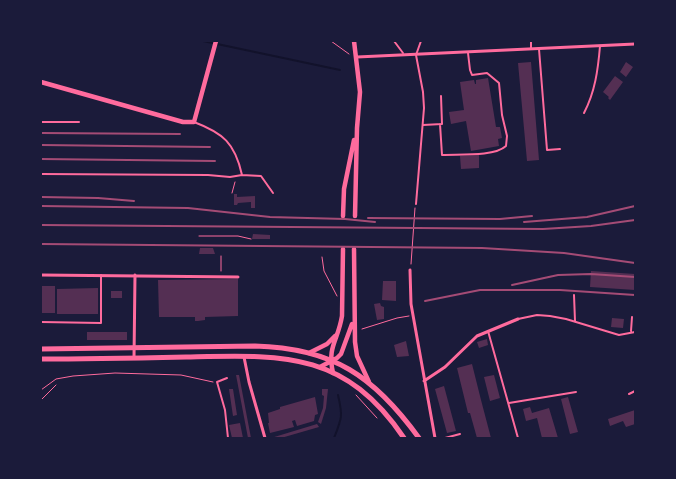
<!DOCTYPE html>
<html>
<head>
<meta charset="utf-8">
<style>
  body { margin:0 }
  #map { position:relative; width:676px; height:479px; overflow:hidden; background:#1b1b3a; font-family:Roboto,sans-serif }
  canvas { display:block }
  .frame { position:absolute; inset:0; border:42px solid #1b1b3a; pointer-events:none }
</style>
</head>
<body>
<div id="map">
<canvas width="676" height="479"></canvas>
<div class="frame"></div>
</div>
<script>
const g = document.querySelector('canvas').getContext('2d');
g.lineJoin = 'round';
function stroke(path, color, width, dash) { g.strokeStyle = color; g.lineWidth = width; g.lineCap = dash ? 'butt' : 'round'; g.setLineDash(dash || []); g.stroke(path); }
function paint(path, color) { g.fillStyle = color; g.fill(path, 'evenodd'); }
const stream = new Path2D(`
  M203 41 340 70
  M334 438C342 418 343 416 338 395`);
const building = new Path2D(`
  M531 62 539 160 527 161 518 63Z
  M626 62 633 67 626 77 620 72Z
  M615 76 623 82 610 100 608 98 609 97 603 92Z
  M488 78 496 127H500L502 138 498 139 499 146 471 151 466 121 451 124 449 112 464 110 460 82 474 80 475 84H476V80Z
  M479 155V168L461 169 460 156Z
  M234 194H237V197L255 196V208H251V202L238 203 237 205H234Z
  M253 234 270 235V239H252Z
  M200 248H213L215 254H199Z
  M591 271 635 274V290L590 287Z
  M238 279V316L205 317V320L198 321H195V317H159L158 280Z
  M383 281H396V301L382 300Z
  M41 286H55V313H41Z
  M98 288V314H57V289Z
  M111 291H122V298H111Z
  M380 303 381 306 384 307V319L377 320 374 304Z
  M612 318 624 319 623 328 611 327Z
  M87 332H127V340H87Z
  M487 339 488 345 479 348 477 342Z
  M406 341 409 356 397 357 394 345Z
  M472 364 481 400 491 438H477L470 413H468L457 368Z
  M236 375H239L251 438H248Z
  M494 375 500 398 490 401 484 377Z
  M444 386 456 431 447 433 435 389Z
  M229 389H233L237 415 233 416Z
  M322 389H328L326 408 321 424 318 422 323 408 324 396 322 395Z
  M315 397 318 414 315 415 314 421 297 426 295 420 292 421 294 427 270 433 268 423H269L268 413 280 409V407Z
  M568 397 578 432 570 434 561 399Z
  M530 407 532 413 549 408 558 438H542L537 418 526 421 523 409Z
  M635 410V424L626 427 623 421 610 426 608 419Z
  M240 423 243 438H232L229 425Z
  M317 424 319 427 281 438H271Z`);
const path = new Path2D(`
  M331 41 349 54
  M232 193 235 182
  M199 236H238L251 239
  M221 256V271
  M322 257 324 271 337 296
  M411 264 415 208
  M362 329 397 318 409 316
  M41 390 56 379 73 376 115 373 181 375 213 382
  M356 395 377 418
  M41 400 56 385`);
const service = new Path2D(`
  M394 41 403 53
  M531 41V49
  M539 49 547 150 560 149
  M584 113C595 92 598 70 600 46
  M41 122H79
  M440 124 442 155C459 154 494 157 506 146L507 136 502 115 499 83 487 73 472 75 470 70 468 53
  M423 125 442 124 441 96
  M41 174 208 175 230 177 242 175C235 143 223 133 194 122
  M242 175 261 176 273 193
  M416 204 424 108 423 92 416 55 421 41
  M574 295 575 321
  M518 319 537 315 550 316 566 319 619 335 635 332
  M41 322 101 323V275
  M488 331 518 438
  M631 331 632 317
  M227 378 217 382 225 410 228 438
  M629 394 635 391
  M509 403 576 392
  M445 438 460 434`);
const minor = new Path2D(`
  M357 57 635 44
  M410 270 411 304 435 438
  M41 275 238 277
  M244 357 249 382 265 438
  M134 358 135 275
  M424 381 445 367 477 336 518 319`);
const tertiary = new Path2D(`
  M354 41 360 92 357 128 355 216
  M41 82 183 122H194L216 41
  M343 216 344 189 354 140
  M354 249 355 342 357 356 369 382
  M309 353 327 344 335 336
  M320 367 337 358 341 354 352 324
  M333 373C327 346 338 341 342 316L343 249`);
const secondary = new Path2D(`
  M41 349 255 346C333 348 374 376 419 438
  M41 359C89 359 138 358 186 357 282 355 344 350 404 438`);
const rail = new Path2D(`
  M41 133 180 134
  M41 145 210 147
  M41 159 215 161
  M41 197 98 198 134 201
  M41 206 188 208 270 217 345 219 375 222
  M368 218 500 219 532 216
  M524 222 587 217 635 206
  M41 225 543 229 591 226 635 220
  M41 244 482 248 564 253 635 263
  M512 285 558 275 591 274 635 277
  M425 301 480 290H560L635 295`);
stroke(stream, '#12122b', 2);
paint(building, '#542f53');
stroke(path, '#ff6b9d', 1);
stroke(service, '#ff6b9d', 2);
stroke(minor, '#ff6b9d', 3);
stroke(tertiary, '#ff6b9d', 4.5);
stroke(secondary, '#ff6b9d', 5);
stroke(rail, '#a44b75', 2);
</script>
</body>
</html>
